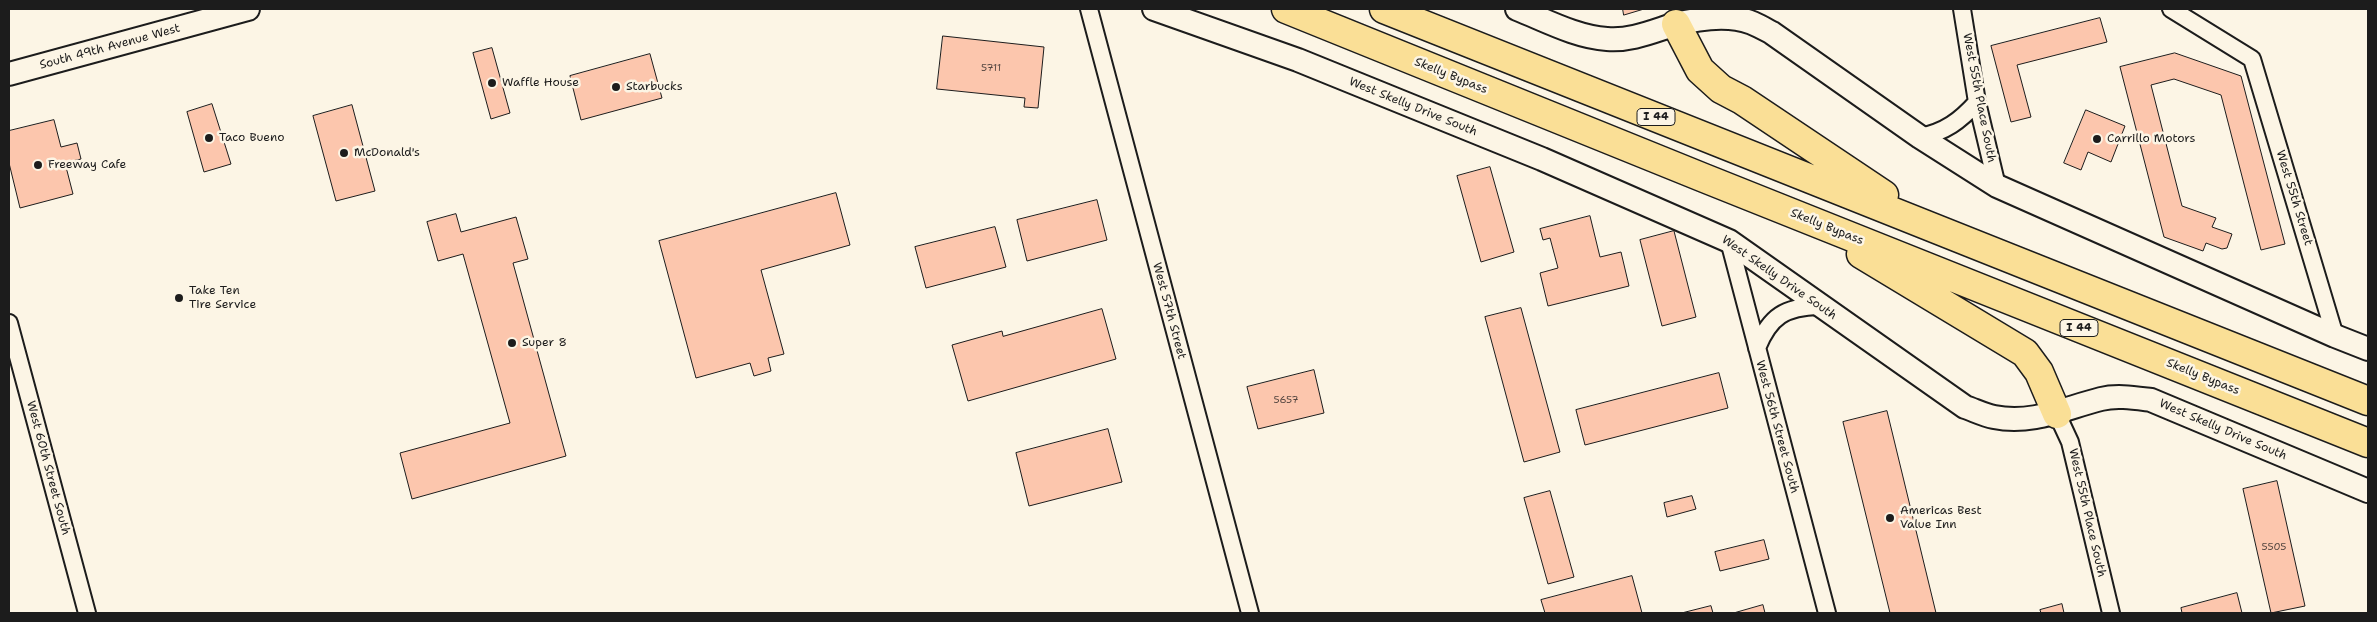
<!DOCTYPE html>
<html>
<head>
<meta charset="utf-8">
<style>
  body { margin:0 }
  #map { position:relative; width:2377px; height:622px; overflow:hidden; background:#fcf5e5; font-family:"Shantell Sans",sans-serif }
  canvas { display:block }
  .frame { position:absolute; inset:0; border:10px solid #1c1c1c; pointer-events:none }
</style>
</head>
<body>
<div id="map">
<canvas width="2377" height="622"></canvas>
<div class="frame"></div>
</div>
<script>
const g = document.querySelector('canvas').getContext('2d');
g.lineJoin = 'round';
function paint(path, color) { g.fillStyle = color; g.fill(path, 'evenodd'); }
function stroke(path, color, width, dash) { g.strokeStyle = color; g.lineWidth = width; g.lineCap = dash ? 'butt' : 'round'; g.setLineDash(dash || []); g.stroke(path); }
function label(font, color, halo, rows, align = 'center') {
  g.font = font + ' "Shantell Sans",sans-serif'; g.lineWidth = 5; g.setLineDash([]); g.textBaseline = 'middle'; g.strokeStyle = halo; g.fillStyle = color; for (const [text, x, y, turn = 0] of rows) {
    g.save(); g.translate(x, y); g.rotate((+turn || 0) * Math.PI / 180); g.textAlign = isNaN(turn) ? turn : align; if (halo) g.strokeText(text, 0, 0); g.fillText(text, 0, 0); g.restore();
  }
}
const building = new Path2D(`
  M1623 9H1644L1624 15Z
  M2100 18 2107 42 2017 65 2031 117 2011 122 1991 46Z
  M943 36 1044 47 1038 108 1024 107 1025 98 937 89Z
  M492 48 510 113 491 119 473 53Z
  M2175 53 2241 76 2285 244 2261 250 2221 95 2174 79 2151 85 2182 206 2216 218 2212 227 2232 234 2227 248 2222 249 2206 243 2203 251 2164 237 2120 67Z
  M650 54 662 98 581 120 570 76Z
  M212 104 231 164 204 172 187 112Z
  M352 105 375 191 336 201 313 116Z
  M2086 110 2125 126 2111 162 2088 152 2081 170 2064 163Z
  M54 120 61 147 77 143 81 159 65 163 73 194 20 208 9 163V131Z
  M1490 167 1514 252 1481 262 1457 176Z
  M836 193 850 245 761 270 784 354 768 358 771 371 754 376 750 363 696 378 659 241Z
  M1097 200 1107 240 1027 261 1017 220Z
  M456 214 461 232 516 217 528 259 513 263 566 456 412 499 400 453 510 423 463 254 438 261 427 222Z
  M1590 216 1600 257 1621 252 1629 286 1548 306 1540 273 1558 268 1550 238 1543 240 1540 229Z
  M995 227 1006 267 926 288 915 247Z
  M1674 231 1696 317 1662 326 1640 240Z
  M1521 308 1560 452 1524 462 1485 317Z
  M1102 309 1116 359 968 401 952 345 1002 331 1003 336Z
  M1314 370 1324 413 1258 429 1247 387Z
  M1719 373 1728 408 1585 445 1576 410Z
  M1887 411 1936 613H1890L1843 422Z
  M1108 429 1122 482 1029 506 1016 453Z
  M2277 481 2305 606 2271 613 2243 489Z
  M1550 491 1574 577 1548 584 1524 498Z
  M1692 496 1696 509 1667 517 1664 503Z
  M1764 540 1769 559 1720 571 1715 552Z
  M1632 576 1642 613H1545L1541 600Z
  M2237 593 2242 613H2182L2181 608Z
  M2062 604 2064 613H2041L2040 610Z
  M1763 605 1765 613H1734Z
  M1711 606 1713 613H1682Z`);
const street = new Path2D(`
  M1089 9 1250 613
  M1962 9 1977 102 1997 186
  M2171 9 2252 59 2335 336
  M1920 137C1945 132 1960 121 1977 102
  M1729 241 1827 613
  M9 323 87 613
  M1757 348C1770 316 1785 307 1819 306
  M2057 414 2070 442 2111 613`);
const secondary = new Path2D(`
  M1154 9 1298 60 1542 159 1729 241 1965 407C1974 410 1984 415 1994 417 2032 425 2065 408 2101 399 2117 395 2135 398 2151 400L2368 491
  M1517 9C1545 20 1576 37 1607 39 1630 41 1651 32 1673 25 1692 20 1718 16 1737 19 1750 20 1761 27 1772 33L1920 137 1997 186 2335 336 2368 349
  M9 74 248 9`);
const highway = new Path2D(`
  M1286 9 1704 178 2368 443
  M1384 9 2368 401
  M1676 24 1700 70 1721 89 1742 100 1884 195
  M1861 254 2025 353 2039 372 2057 414`);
const markers = [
  [492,83,5,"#1c1c1c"],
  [616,87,5,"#1c1c1c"],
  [209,138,5,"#1c1c1c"],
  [2097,139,5,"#1c1c1c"],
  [344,153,5,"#1c1c1c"],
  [38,165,5,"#1c1c1c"],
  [179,298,5,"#1c1c1c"],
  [512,343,5,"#1c1c1c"],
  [1890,518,5,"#1c1c1c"]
];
const numberNames = [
  ["5711",991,68],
  ["5657",1286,400],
  ["5505",2274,547]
];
const shields = [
  [1656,117,38],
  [2079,328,38]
];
const shieldNames = [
  ["I 44",1656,117],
  ["I 44",2079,328]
];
const streetNames = [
  ["South 49th Avenue West",110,47,-15],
  ["Skelly Bypass",1451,76,22],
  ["West 55th Place South",1979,98,79],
  ["West Skelly Drive South",1413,107,22],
  ["West 55th Street",2294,198,73],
  ["Skelly Bypass",1827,227,22],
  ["West Skelly Drive South",1779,278,35],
  ["West 57th Street",1169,311,75],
  ["Skelly Bypass",2203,377,22],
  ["West 56th Street South",1777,427,75],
  ["West Skelly Drive South",2223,430,23],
  ["West 60th Street South",48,468,75],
  ["West 55th Place South",2087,513,77]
];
const poiNames = [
  ["Waffle House",502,83],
  ["Starbucks",626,87],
  ["Taco Bueno",219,138],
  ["Carrillo Motors",2107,139],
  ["McDonald's",354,153],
  ["Freeway Cafe",48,165],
  ["Take Ten",189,291],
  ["Tire Service",189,305],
  ["Super 8",522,343],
  ["Americas Best",1900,511],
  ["Value Inn",1900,525]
];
paint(building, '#fcc6ad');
stroke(building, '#1c1c1c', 1);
stroke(street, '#1c1c1c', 20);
stroke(secondary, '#1c1c1c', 26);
stroke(highway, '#1c1c1c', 31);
stroke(street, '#fcf5e5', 16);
stroke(secondary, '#fcf5e5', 22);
stroke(highway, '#fadf96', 28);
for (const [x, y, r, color] of markers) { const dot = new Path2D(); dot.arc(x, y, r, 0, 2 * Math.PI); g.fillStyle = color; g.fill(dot); stroke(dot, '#fcf5e5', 2); }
label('10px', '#544640', null, numberNames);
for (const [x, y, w] of shields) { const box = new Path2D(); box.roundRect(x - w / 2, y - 8.5, w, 17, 4); g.fillStyle = '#fcf5e5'; g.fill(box); stroke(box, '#1c1c1c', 1); }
label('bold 11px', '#1c1c1c', null, shieldNames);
label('12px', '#1c1c1c', '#fcf5e5', streetNames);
label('12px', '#1c1c1c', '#fcf5e5', poiNames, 'left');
</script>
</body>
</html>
